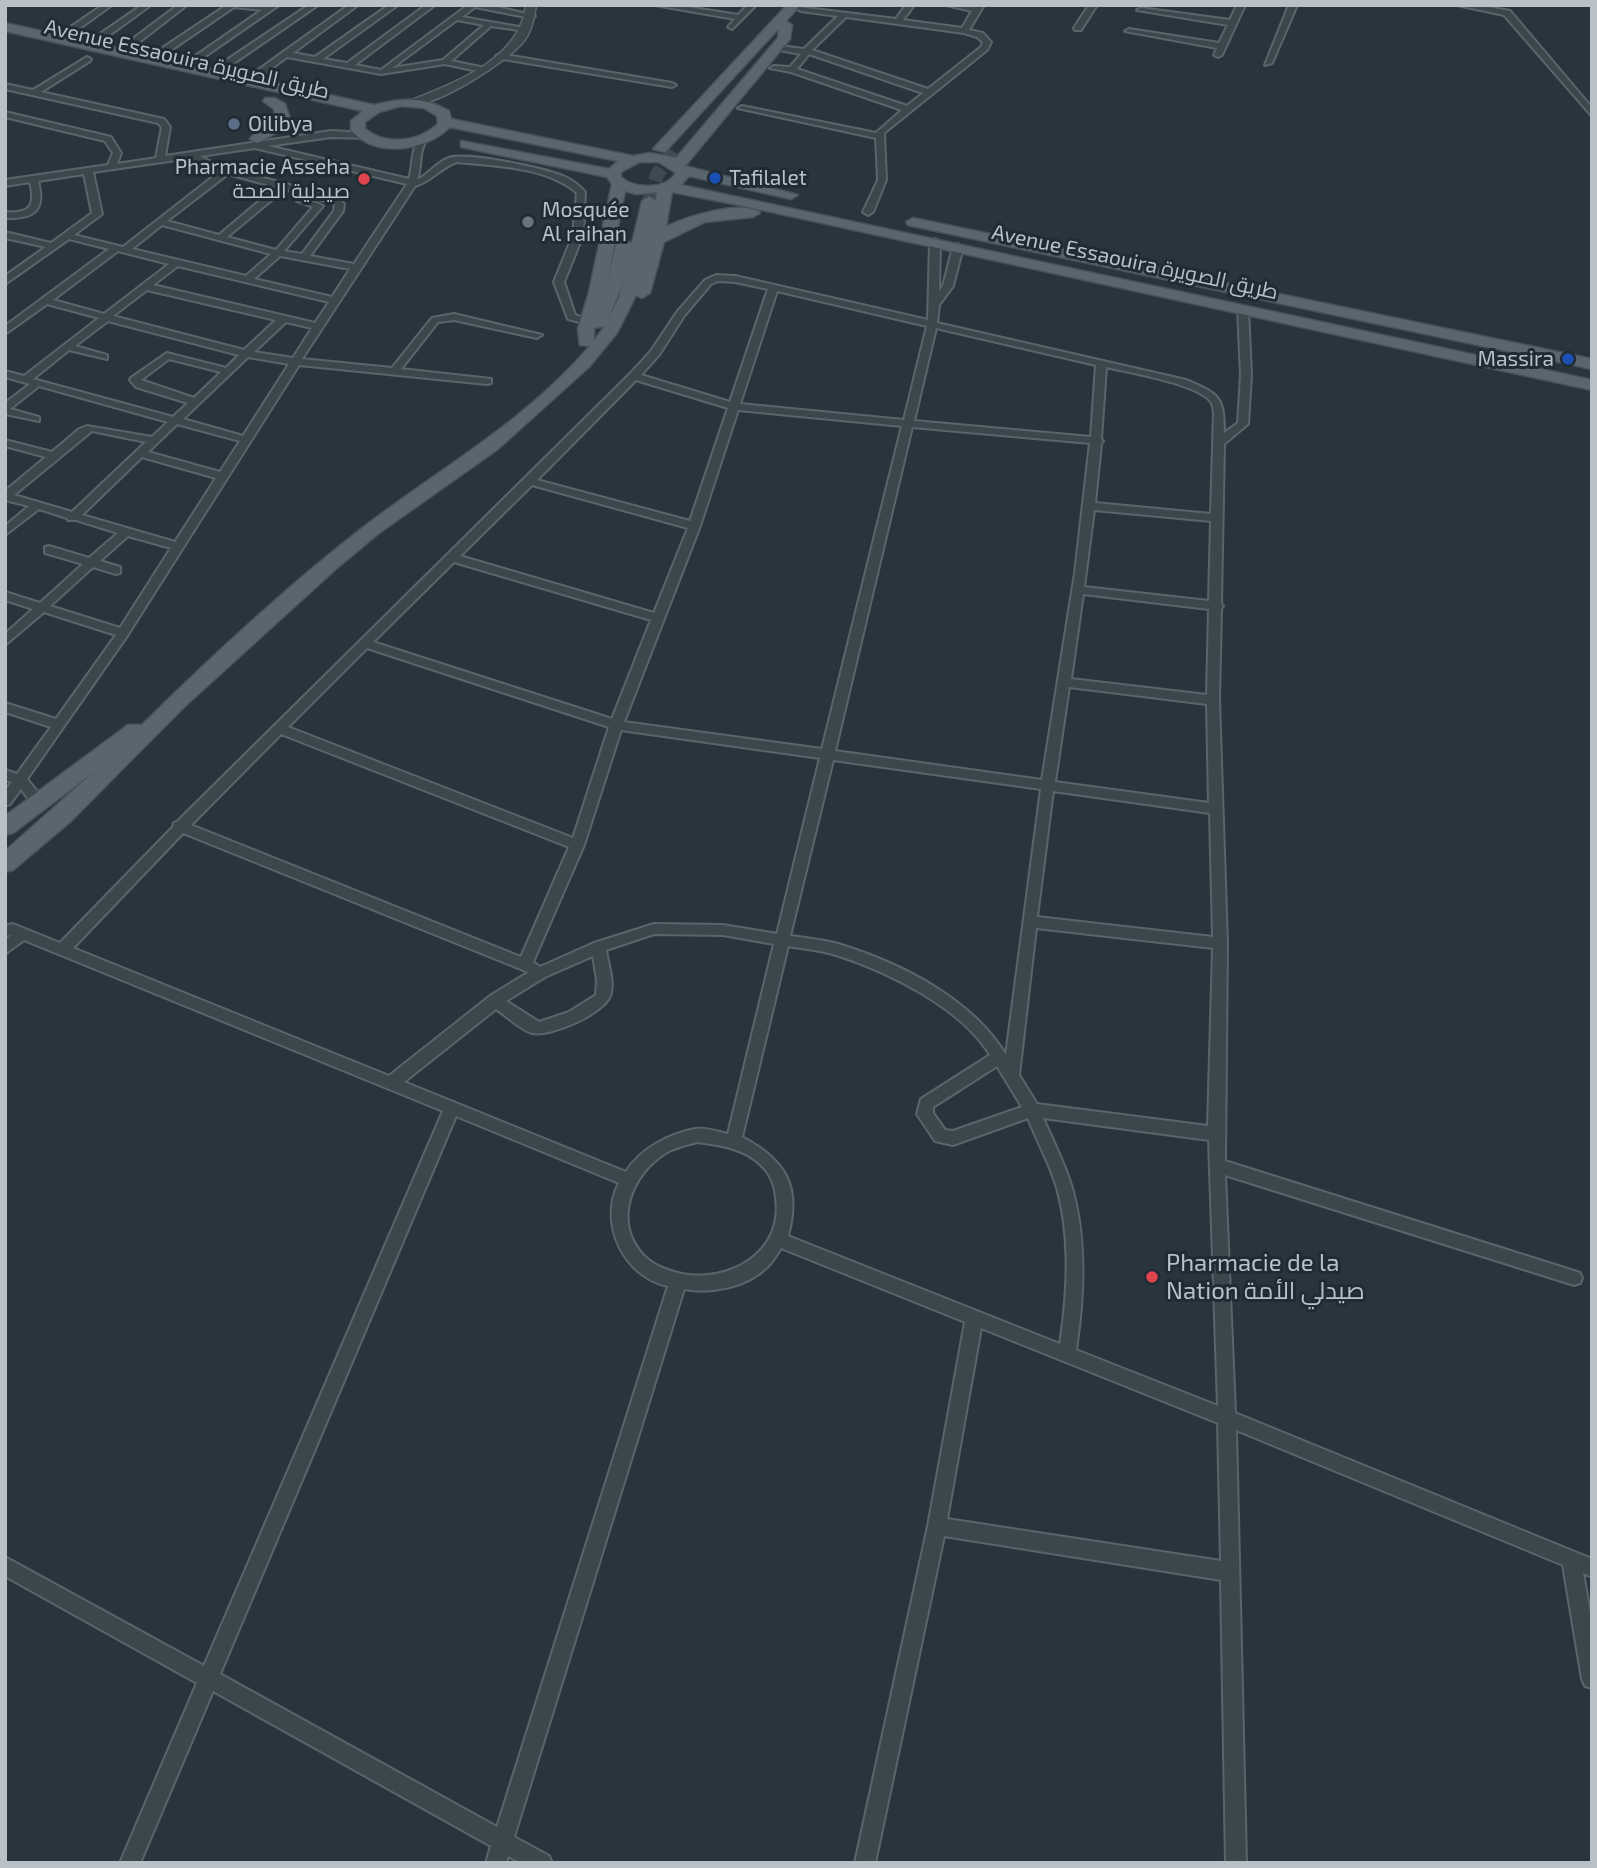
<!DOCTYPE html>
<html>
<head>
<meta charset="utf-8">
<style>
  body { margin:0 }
  #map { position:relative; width:1597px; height:1868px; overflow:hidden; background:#28353d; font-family:"Exo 2",sans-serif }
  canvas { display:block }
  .frame { position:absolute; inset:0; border:7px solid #b8c1c8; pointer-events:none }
</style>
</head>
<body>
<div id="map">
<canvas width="1597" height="1868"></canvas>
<div class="frame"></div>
</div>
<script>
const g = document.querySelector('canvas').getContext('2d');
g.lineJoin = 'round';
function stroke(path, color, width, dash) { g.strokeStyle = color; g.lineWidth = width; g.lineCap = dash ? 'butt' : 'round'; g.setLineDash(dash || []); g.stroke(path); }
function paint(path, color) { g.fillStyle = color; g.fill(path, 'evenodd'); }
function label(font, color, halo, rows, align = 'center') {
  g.font = font + ' "Exo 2",Cairo,sans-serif'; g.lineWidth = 6; g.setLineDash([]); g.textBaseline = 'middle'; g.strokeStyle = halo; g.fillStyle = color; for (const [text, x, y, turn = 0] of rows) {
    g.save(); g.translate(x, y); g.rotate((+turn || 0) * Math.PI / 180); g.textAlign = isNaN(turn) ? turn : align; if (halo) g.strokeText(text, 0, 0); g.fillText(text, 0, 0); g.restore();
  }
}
const primaryTunnel = new Path2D(`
  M649 201 657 175 674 151`);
const minor = new Path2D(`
  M103 5H112L62 41H56V37Z
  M142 5H151L93 47H87V43Z
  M178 5H187L124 54H118V50Z
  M227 5H279L188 68 181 66 262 10 234 7 155 61H149V57Z
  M309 5H318L218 74H212V70Z
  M349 5H358L293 53 315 57 389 5H398L323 59 347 63 426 5H435L355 65 381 70 468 5H489L535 16 531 18 475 7 462 17 530 29 526 31 491 26 451 61 485 68 486 70 482 72 445 64 381 74 287 57 253 82H247V78ZM457 20 484 25 443 60 392 68Z
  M655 5H675L738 15 748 5H756L732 29 728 27 735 19Z
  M906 5H914L903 20 962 28 972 11 946 5 975 7 984 5 969 30 983 33 991 42 987 50 884 133 886 180 873 212 868 215 863 212 878 180 876 138 738 108 742 106 876 133 902 110 791 72 770 68 774 66 790 67 801 54 779 50V46L804 49 838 16 801 11 797 9 798 7 896 19ZM846 17 964 33 977 37 983 42 981 47 928 89 812 50ZM809 54 923 93 907 106 797 69Z
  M1089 5H1097L1081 30H1075L1074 28Z
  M1237 5H1245L1222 55 1218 57 1214 55 1217 48 1125 31 1129 29 1219 43 1228 25 1137 10 1141 8 1230 20Z
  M1289 5H1297L1272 63 1265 65Z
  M1457 5H1476L1510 11 1592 108V116L1504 15Z
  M500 54 672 83 676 85 672 87 497 58 496 56Z
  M87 57 91 59 90 61 41 92 164 119 170 127 165 156 331 131 365 133 369 136 368 138 331 137 268 146 409 179C414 162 410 153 420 137L423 136 427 139C417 155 423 163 417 180 429 174 437 162 449 158 469 152 542 168 563 176 572 180 579 185 585 192L583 235 564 282 575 315 592 321 587 324 568 319 554 282 573 235 577 193C546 166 495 166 457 162 441 167 432 181 415 186L302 359 392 368 432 318 454 314 542 335 537 338 454 320 438 322 401 369 491 379V383L487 384 299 365 127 636 27 779 43 799 45 802 43 805H33L21 789 10 804 5 806V791L12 782 5 780V770L17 774 51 727 5 712V703L56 719 116 635 44 612 5 645V634L33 609 5 600V592L40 603 83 564 45 553V547L49 546 89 558 118 533 76 520H68L67 518 39 509 5 535V526L29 506 5 500V491L46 457 5 446V440L52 452 79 429 87 426 152 437 168 422 39 386 10 409 39 417V421L5 414V403L30 384 5 377V371L24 376 99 318 47 304 5 334V326L109 249 69 239 5 284V276L46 247 5 238V232L51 243 92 213 84 174 38 181C46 211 34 219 5 218V212C30 214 36 206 30 182L5 186V180L108 165 113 153 105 141 5 117V112L111 137 121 153 117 164 156 158 162 127 158 123 5 89V84L33 90ZM255 148 407 184 354 264 310 256 343 211 344 204 339 198 218 166 200 156ZM190 158 219 172 123 247 74 235 102 214 93 172ZM228 174 276 187 219 235 167 221ZM285 189 335 204 334 211 302 254 284 251 323 206 300 196 297 197V201L313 207 276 250 227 237ZM162 225 271 254 246 276 132 249ZM118 251 169 264 104 314 53 300ZM280 256 350 269 332 297 254 279ZM178 266 329 302 315 323 153 285ZM147 290 276 320 244 350 113 316ZM108 321 239 355 226 368 167 353 131 378 130 380 136 387 188 403 173 417 33 379 69 350 107 359V355L75 346ZM286 322 312 328 293 358 254 352ZM248 357 289 364 243 436 183 419ZM169 359 221 372 194 398 141 380ZM177 424 240 441 220 472 148 452ZM92 431 146 442 72 512 14 495ZM142 457 216 478 175 542 82 515ZM128 536 171 548 120 628 50 606 93 567 116 574 120 573V567L100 561Z
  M935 239 940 242 939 291 943 286 953 247 958 244 963 247 953 286 939 305 937 323 1186 380C1219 394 1224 396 1224 433L1238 423 1241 375 1238 309 1243 306 1248 309 1251 375 1248 424 1224 444 1221 603 1223 606 1221 609 1219 700 1227 943 1225 1161 1574 1271 1580 1273 1582 1278 1580 1283 1574 1285 1225 1175 1235 1413 1592 1559V1577L1583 1573 1592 1624V1688L1585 1686 1582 1679 1563 1565 1236 1430 1246 1863H1226L1221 1580 944 1536 875 1863H855L928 1526 965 1322 781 1248C777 1254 773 1261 768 1266 748 1287 711 1294 684 1289L514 1837 549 1856 552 1863H521L508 1856 506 1863H486L491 1846 213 1691 140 1863H120L197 1683 5 1576V1557L204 1666 443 1111 24 940 5 954V940L11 935 5 936V926L13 924 60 943 173 827 174 823 178 821 630 374 651 351 677 312 705 280 716 275 735 276 928 320 930 242ZM718 281 735 282 768 289 730 402 641 375 659 355 684 316 711 284ZM777 291 927 326 904 420 740 404ZM936 328 1096 365 1091 437 914 421ZM1106 367C1127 372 1199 384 1211 402 1213 404 1213 408 1214 412L1211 514 1095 503 1101 444 1103 441 1101 439ZM636 380 728 408 690 521 537 480ZM738 410 902 426 822 749 624 722 700 526ZM912 427 1090 443 1075 573 1042 780 835 751ZM532 485 688 528 654 613 460 556ZM1094 510 1211 521 1209 601 1084 587ZM454 562 651 620 612 719 373 642ZM1083 594 1209 609 1207 695 1071 679ZM367 648 609 727 573 838 288 727ZM1069 687 1207 704 1209 803 1055 782ZM621 730 820 758 777 934 723 925 654 924 594 943 540 967 533 962 584 845ZM281 734 569 847 521 957 191 825ZM833 760 1041 789 1006 1055C972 999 901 963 838 944 823 940 806 938 790 936ZM1053 791 1210 813 1213 937 1037 917ZM183 833 528 972H529L490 996 389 1076 73 948ZM1036 928 1213 948 1208 1126 1037 1104 1019 1075ZM654 934 723 935 774 944 728 1134C718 1132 705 1127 695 1129 669 1134 640 1149 626 1172L404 1082 496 1009C507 1016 520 1030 532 1033 551 1037 607 1013 611 993 614 980 608 964 606 950ZM788 946C804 949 821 950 836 955 887 971 962 1008 990 1055L921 1099 917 1114 935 1141 953 1145 1028 1118C1037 1141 1050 1164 1057 1188 1071 1238 1068 1293 1060 1344L788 1236C801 1187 787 1161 742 1137ZM593 956 597 980 596 995 569 1012 539 1022 506 1001 545 977ZM997 1066 1022 1107 953 1131 945 1130 933 1113V1107ZM456 1116 619 1183C598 1223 624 1277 668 1286L497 1827 220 1674ZM1043 1118 1209 1140 1218 1406 1076 1350C1084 1297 1087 1240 1072 1188 1065 1164 1053 1141 1043 1118ZM697 1142C719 1145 744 1148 761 1165 770 1173 775 1186 776 1198 784 1252 730 1283 682 1274 668 1271 654 1266 644 1256 612 1222 631 1174 667 1152 676 1147 687 1145 697 1142ZM981 1328 1218 1423 1221 1561 947 1519Z`);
const tertiary = new Path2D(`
  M526 5H536C534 18 532 30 524 41 508 61 437 107 412 104V100C457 82 520 59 526 5Z`);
const primary = new Path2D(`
  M787 5H800L786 21 792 25 790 39 685 166 798 195 791 199 689 176 681 185 1592 380V390L744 206 672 192 666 227C684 217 744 199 760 213L753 217 705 222 664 242 650 293 642 298 636 295 617 333 589 367 498 449 379 533 337 568 183 708 71 821 13 870 5 872V851L95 771 13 833 5 835V816L128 725H142C212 656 287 586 365 526 441 468 527 420 590 346L580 345 578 329 589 292 612 184 607 177 461 147V141L609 169 618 161 450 127C426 151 375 159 351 130V121L363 111 5 31V23L374 105C402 98 423 96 449 111L451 119 633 156 650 153 676 158 778 38 779 28 665 152 653 149ZM401 106 424 108 437 116 438 124C418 142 386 146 365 129V122L379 112ZM659 162 676 173C666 190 634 189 621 177V172L640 162ZM625 191 636 194 657 192 656 201 649 197 642 201 619 298 607 321 621 288 632 244 624 239 616 244 607 282ZM605 326 594 341V328Z
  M265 98H275L285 104 290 119 282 130 257 143 250 139 252 136 276 119 274 109 263 101Z
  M913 218 1592 359V369L908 225 906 222Z`);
const markers = [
  [234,124,7,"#5c6f8a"],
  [715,178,7,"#1a4fb4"],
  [364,179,7,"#e0444e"],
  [528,222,7,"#6b7280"],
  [1568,359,7,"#1a4fb4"],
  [1152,1277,7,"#e0444e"]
];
const farStreetnames = [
  ["Avenue Essaouira طريق الصويرة",187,59,13],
  ["Avenue Essaouira طريق الصويرة",1135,262,12]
];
const farPoinames = [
  ["Oilibya",248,124],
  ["Pharmacie Asseha",350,167,"right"],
  ["صيدلية الصحة",350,191,"right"],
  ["Tafilalet",729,178],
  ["Mosquée",542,210],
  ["Al raihan",542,234],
  ["Massira",1554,359,"right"]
];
const poiNames = [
  ["Pharmacie de la",1166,1263],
  ["Nation صيدلي الأمة",1166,1291]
];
stroke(primaryTunnel, '#3e4a52', 14, [14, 7]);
stroke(minor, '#5a646b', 4);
stroke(tertiary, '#5a646b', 3);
stroke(primary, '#48525a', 3);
paint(minor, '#3c464d');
paint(tertiary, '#3c464d');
paint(primary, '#5a666d');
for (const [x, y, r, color] of markers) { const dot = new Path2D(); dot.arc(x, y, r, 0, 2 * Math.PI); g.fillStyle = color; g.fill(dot); stroke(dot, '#212b33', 2.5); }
label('21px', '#b8c1c8', '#212b33', farStreetnames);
label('21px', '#b8c1c8', '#212b33', farPoinames, 'left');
label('24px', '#b8c1c8', '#212b33', poiNames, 'left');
</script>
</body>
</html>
